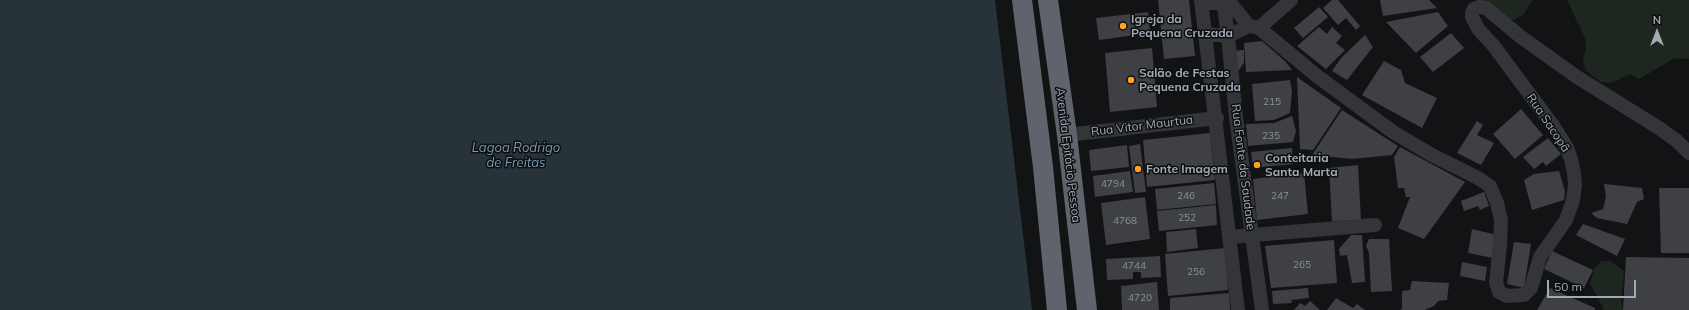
<!DOCTYPE html>
<meta charset="utf-8">
<style>
body{margin:0}
#map{position:relative;width:1689px;height:310px;overflow:hidden;background:#121314;font-family:Mulish,sans-serif}
canvas{display:block}
.north{position:absolute;left:1637px;top:12px;width:40px;height:40px;-webkit-text-stroke:3px #0d0e0f;paint-order:stroke;rotate:0deg;font-size:11px;font-weight:700;line-height:16px;text-align:center;color:#a3aab6}
.north::after{content:'';display:block;margin:auto;width:14px;height:18px;background:#a3aab6;clip-path:polygon(50% 0,100% 100%,50% 72%,0 100%)}
.scale{position:absolute;left:1547px;top:280px;width:89px;height:18px;box-sizing:border-box;border:2px solid #a3aab6;border-top:0;padding-left:5px;font-size:12px;line-height:14px;white-space:nowrap;color:#a3aab6;-webkit-text-stroke:3px #0d0e0f;paint-order:stroke}
</style>
<div id="map">
<canvas width="1689" height="310"></canvas>
<div class="north">N</div>
<div class="scale">50 m</div>
</div>
<script>
const context = document.querySelector('canvas').getContext('2d');
context.lineJoin = 'round';
function fillPath(path, color) { context.fillStyle = color; context.fill(path, 'evenodd'); }
const shape = rows => new Path2D(rows.map(r => 'M' + r).join(''));
function strokePath(path, color, width, dash) { context.strokeStyle = color; context.lineWidth = width; context.lineCap = dash ? 'butt' : 'round'; context.setLineDash(dash || []); context.stroke(path); }
function label(font, color, halo, rows, align = 'center') {
  context.font = font + ' Mulish,sans-serif'; context.lineWidth = 3; context.setLineDash([]); context.textBaseline = 'middle'; context.strokeStyle = halo; context.fillStyle = color; for (const [text, x, y, turn = 0] of rows) {
    context.save(); context.translate(x, y); context.rotate((+turn || 0) * Math.PI / 180); context.textAlign = isNaN(turn) ? turn : align; if (halo) context.strokeText(text, 0, 0); context.fillText(text, 0, 0); context.restore();
  }
}
fillPath(shape([
 [1478,0,1533,0,1523,15,1514,20,1504,19,1479,3],
 [1567,0,1689,0,1689,59,1675,58,1639,79,1630,74,1611,83,1601,82,1592,76,1585,69,1583,58,1586,48,1585,38],
 [1601,261,1611,261,1624,271,1621,303,1623,310,1603,310,1603,307,1590,284,1594,269]
]), '#1e271f');
fillPath(shape([
 [0,0,995,0,1032,310,0,310]
]), '#283339');
fillPath(shape([
 [1158,0,1189,0,1195,56,1164,59],
 [1332,0,1338,0,1360,26,1356,30,1346,18,1338,25,1323,8],
 [1380,0,1429,0,1437,8,1383,16],
 [1319,7,1328,17,1303,38,1294,28],
 [1148,12,1150,33,1099,40,1096,18],
 [1438,12,1448,26,1416,53,1386,22],
 [1319,27,1327,34,1332,27,1342,36,1336,43,1345,50,1326,69,1297,46],
 [1451,33,1464,48,1433,72,1420,57],
 [1365,35,1373,47,1347,80,1332,71,1341,58],
 [1262,41,1286,62,1292,70,1246,72,1244,43],
 [1152,48,1157,107,1110,112,1105,53],
 [1244,50,1244,63,1233,78,1230,51],
 [1384,61,1401,70,1405,83,1437,98,1422,128,1362,95],
 [1297,77,1341,108,1313,150,1300,149],
 [1290,80,1292,92,1290,113,1274,120,1255,121,1252,84],
 [1521,109,1543,135,1515,159,1493,134],
 [1342,110,1398,146,1392,155,1352,159,1312,155],
 [1292,116,1296,131,1293,142,1248,146,1246,124,1274,123],
 [1477,121,1483,125,1477,135,1494,143,1481,165,1457,153],
 [1210,133,1215,180,1147,187,1143,140],
 [1548,138,1561,154,1546,166,1543,162,1534,169,1523,157],
 [1140,144,1146,192,1135,193,1129,146],
 [1127,145,1129,167,1091,171,1089,150],
 [1400,147,1465,182,1424,239,1398,228,1410,197,1406,197,1404,188,1398,188,1394,157],
 [1292,148,1293,164,1253,168,1251,152],
 [1358,165,1361,220,1332,221,1329,168],
 [1130,171,1133,192,1095,197,1093,176],
 [1559,171,1565,191,1564,200,1532,210,1524,180,1534,174],
 [1304,173,1308,214,1257,220,1253,179],
 [1214,183,1216,204,1157,210,1155,189],
 [1604,184,1642,188,1644,199,1637,202,1627,224,1597,218,1591,213,1603,209,1606,197],
 [1659,188,1689,188,1689,253,1661,253],
 [1484,192,1489,206,1480,210,1478,206,1464,211,1461,201],
 [1145,197,1150,239,1106,245,1101,203],
 [1216,205,1217,225,1159,231,1157,211],
 [1583,224,1625,239,1617,256,1576,235],
 [1196,229,1198,248,1167,252,1166,232],
 [1472,229,1497,235,1493,258,1468,253],
 [1351,235,1362,235,1365,282,1352,283,1347,255,1340,256,1339,249],
 [1369,239,1389,239,1392,291,1371,292,1369,253,1366,246],
 [1334,240,1337,283,1271,288,1265,246],
 [1514,242,1531,244,1524,288,1507,284],
 [1225,248,1228,290,1168,296,1165,254],
 [1552,251,1593,270,1584,288,1544,269],
 [1160,256,1161,277,1141,278,1141,272,1133,272,1133,279,1107,280,1106,259],
 [1626,257,1689,258,1689,310,1623,310],
 [1462,262,1487,267,1485,281,1460,276],
 [1412,281,1449,283,1447,300,1438,301,1434,306,1425,310,1399,310,1402,309,1402,291,1410,290],
 [1157,282,1159,310,1122,310,1121,286],
 [1308,288,1309,298,1291,300,1292,303,1273,304,1272,291],
 [1550,288,1595,308,1595,310,1537,310],
 [1229,293,1230,310,1170,310,1170,298],
 [1336,298,1353,308,1357,304,1365,310,1327,310],
 [1310,301,1320,310,1294,310,1300,303,1305,306]
]), '#3e4044');
strokePath(shape([
 [1201,0,1238,310],
 [1223,0,1228,36,1236,117,1262,310],
 [1202,3,1223,3,1233,6,1249,26],
 [1259,28,1291,0],
 [1205,34,1228,36,1249,26,1259,28,1317,76,1393,132,1432,155,1478,178,1490,186,1497,203,1501,220,1500,246,1496,282,1499,292,1507,296,1524,295,1531,288,1540,257,1566,220,1573,200,1575,185,1574,173,1571,159,1567,148,1554,127,1493,45,1479,30,1472,17,1472,13,1474,9,1479,7,1486,8,1521,37,1577,77,1659,128,1677,141,1689,153],
 [1067,135,1217,118],
 [1229,237,1375,225]
]), '#333539', 14);
strokePath(shape([
 [1022,0,1043,167,1057,310],
 [1048,0,1067,135,1087,310]
]), '#5f636b', 20);
for (const [x, y, r, color] of [
 [1123,26,4,"#fda321"],
 [1131,80,4,"#fda321"],
 [1257,165,4,"#fda321"],
 [1138,169,4,"#fda321"]
]) { const dot = new Path2D(); dot.arc(x, y, r, 0, 2 * Math.PI); context.fillStyle = color; context.fill(dot); strokePath(dot, '#0d0e0f', 1.5); }
label('10px', '#8a909a', null, [
 ["215",1272,102],
 ["235",1271,136],
 ["4794",1113,184],
 ["246",1186,196],
 ["247",1280,196],
 ["252",1187,218],
 ["4768",1125,221],
 ["265",1302,265],
 ["4744",1134,266],
 ["256",1196,272],
 ["4720",1140,298]
]);
label('bold 12px', '#a3aab6', '#0d0e0f', [
 ["Igreja da",1131,19],
 ["Pequena Cruzada",1131,33],
 ["Salão de Festas",1139,73],
 ["Pequena Cruzada",1139,87],
 ["Conteitaria",1265,158],
 ["Santa Marta",1265,172],
 ["Fonte Imagem",1146,169]
], 'left');
label('12px', '#a3aab6', '#0d0e0f', [
 ["Rua Sacopã",1548,123,56],
 ["Rua Vitor Maurtua",1142,126,-7],
 ["Avenida Epitácio Pessoa",1068,155,83],
 ["Rua Fonte da Saudade",1243,167,83]
]);
label('italic 13px', '#779cb4', '#0d0e0f', [
 ["Lagoa Rodrigo",516,148],
 ["de Freitas",516,163]
]);
</script>
